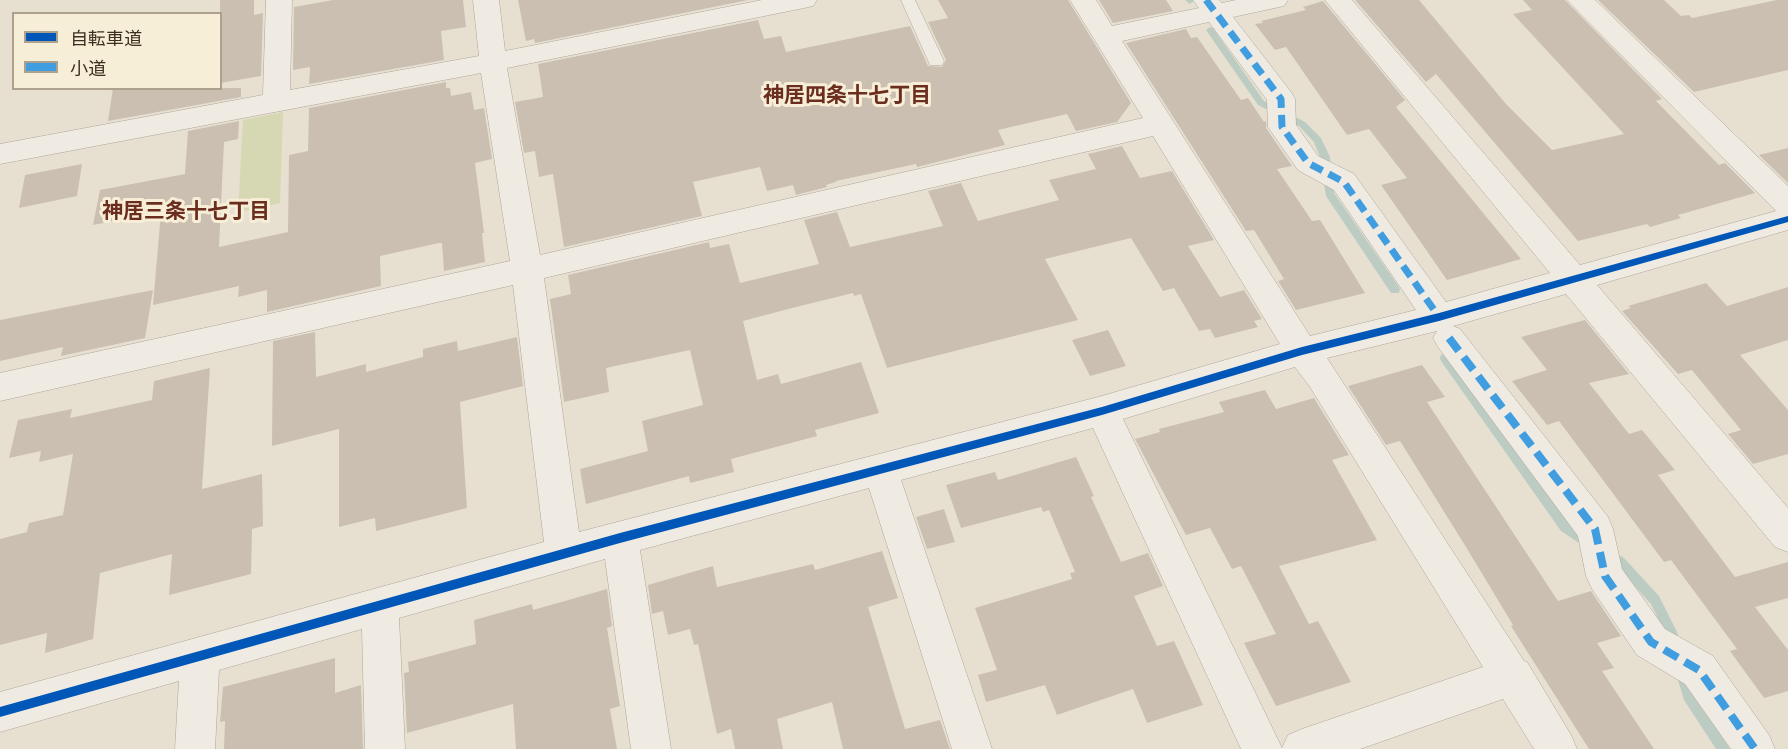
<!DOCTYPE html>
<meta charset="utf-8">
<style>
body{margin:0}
#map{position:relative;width:1788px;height:749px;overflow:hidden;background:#e7e0d1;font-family:"Source Serif 4","Noto Sans JP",serif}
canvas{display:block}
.legend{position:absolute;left:12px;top:12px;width:210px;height:78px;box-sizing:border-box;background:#f7eed8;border:2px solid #ada18e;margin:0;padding:8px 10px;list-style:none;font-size:18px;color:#3d2e20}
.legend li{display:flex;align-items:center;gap:12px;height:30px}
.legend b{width:30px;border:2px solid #ada18e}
</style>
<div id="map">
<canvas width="1788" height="749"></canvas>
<ul class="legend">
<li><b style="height:8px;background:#0057b8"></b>自転車道</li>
<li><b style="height:8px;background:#3f9de0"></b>小道</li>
</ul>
</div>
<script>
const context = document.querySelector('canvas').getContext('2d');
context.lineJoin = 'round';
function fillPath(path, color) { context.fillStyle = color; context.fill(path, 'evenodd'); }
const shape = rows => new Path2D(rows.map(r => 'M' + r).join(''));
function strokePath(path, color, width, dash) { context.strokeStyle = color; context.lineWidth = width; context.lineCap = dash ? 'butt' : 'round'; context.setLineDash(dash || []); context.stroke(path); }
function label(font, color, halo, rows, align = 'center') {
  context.font = font + ' "Source Serif 4","Noto Sans JP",serif'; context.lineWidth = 6; context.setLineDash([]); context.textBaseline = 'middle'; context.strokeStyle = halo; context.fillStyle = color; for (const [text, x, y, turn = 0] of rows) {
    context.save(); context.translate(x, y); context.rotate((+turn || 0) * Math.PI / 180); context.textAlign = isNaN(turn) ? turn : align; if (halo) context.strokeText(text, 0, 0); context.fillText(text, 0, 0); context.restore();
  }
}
fillPath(shape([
 [283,112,280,203,238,212,243,120]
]), '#d6d7b3');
fillPath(shape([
 [1185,0,1193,0,1194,1,1190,4,1185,0],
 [1210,27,1213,28,1264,101,1305,122,1321,138,1330,157,1334,193,1399,287,1400,290,1399,293,1391,293,1326,196,1320,157,1314,142,1299,126,1258,105,1206,30,1210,27],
 [1445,354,1449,355,1569,523,1593,539,1595,543,1593,547,1589,548,1585,547,1561,531,1441,361,1440,358,1441,355,1445,354],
 [1610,550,1624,558,1659,596,1677,632,1681,646,1679,650,1675,652,1671,650,1665,633,1651,604,1616,566,1606,560,1604,556,1606,552,1610,550],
 [1681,664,1685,666,1694,693,1730,749,1716,749,1684,700,1675,670,1677,666,1681,664]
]), '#bcccc2');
fillPath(shape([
 [220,0,254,0,254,15,263,13,261,76,220,83],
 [333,0,463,0,466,27,441,31,444,60,309,84,310,67,293,70,294,7],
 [518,0,748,0,535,43,534,39,526,41],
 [938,0,1068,0,1131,103,1117,122,1076,131,1067,114,998,130,1005,145,917,167,916,164,836,181,836,182,826,185,827,187,796,195,793,185,767,191,760,167,693,182,702,216,564,247,553,174,539,177,535,151,524,153,515,102,543,97,538,64,758,20,764,39,781,36,786,52,910,26,928,66,942,67,946,60,928,22,948,18],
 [1099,0,1166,0,1173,11,1113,23],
 [1355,0,1419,0,1506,104,1552,150,1624,134,1513,14,1532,10,1523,0,1565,0,1662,99,1656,101,1719,165,1725,163,1755,193,1678,215,1681,218,1650,227,1647,224,1578,241,1436,74,1426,82],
 [1598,0,1664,0,1681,16,1689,15,1692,18,1777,0,1788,0,1788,70,1694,92],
 [1323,1,1405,100,1396,107,1521,259,1447,280,1381,185,1407,178,1369,129,1347,135,1286,47,1275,50,1255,24,1263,23,1261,21,1306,10,1303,7],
 [1186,29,1191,38,1197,37,1241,100,1248,98,1264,122,1266,121,1266,128,1292,166,1277,169,1312,221,1320,220,1365,293,1296,310,1278,281,1284,279,1254,230,1246,231,1126,43],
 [446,82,446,88,450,88,451,96,471,92,474,110,484,108,492,159,475,163,484,233,482,233,485,262,444,271,442,243,439,243,380,256,381,286,267,312,267,290,238,297,239,286,153,305,161,212,93,225,100,190,185,174,188,131,239,121,238,139,224,142,219,247,288,232,289,155,308,151,309,108],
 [113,88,241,88,241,97,108,121],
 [1122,146,1140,178,1172,171,1214,240,1188,246,1220,297,1244,290,1262,319,1254,321,1258,327,1215,338,1210,329,1199,331,1174,288,1163,291,1131,238,1045,259,1078,320,887,368,861,294,854,296,853,293,792,308,743,321,757,380,778,374,781,384,861,362,879,413,815,430,817,436,731,459,734,472,690,483,689,476,586,504,580,469,648,451,642,421,703,405,690,350,606,368,609,392,564,402,550,299,571,294,568,275,709,242,710,248,729,244,740,283,819,264,804,220,837,212,850,247,943,226,928,191,961,183,978,221,1059,200,1049,180,1096,169,1088,154],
 [1788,148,1788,183,1759,155],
 [82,164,77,196,19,208,25,175],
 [1706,283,1727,306,1788,287,1788,340,1740,355,1788,410,1788,454,1753,464,1728,434,1741,430,1692,370,1678,374,1622,311,1631,308,1628,306],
 [153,290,145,338,61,356,63,347,0,361,0,320],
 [1585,320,1629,374,1589,383,1629,434,1642,430,1675,470,1658,475,1735,577,1788,562,1788,598,1755,607,1788,650,1788,691,1764,698,1730,651,1737,649,1671,560,1664,562,1559,421,1547,425,1512,381,1547,370,1521,337],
 [1108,330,1126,366,1090,376,1072,340],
 [315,332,316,377,366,364,366,372,423,357,423,349,457,341,458,351,517,337,523,386,460,402,467,508,376,531,375,518,339,527,339,429,272,446,273,341],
 [1422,365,1445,397,1427,402,1558,601,1591,591,1621,636,1597,643,1614,668,1602,671,1654,749,1589,749,1511,626,1513,625,1466,547,1400,441,1386,445,1348,386],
 [210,368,202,489,262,474,263,526,252,529,251,574,169,595,172,554,100,573,93,639,45,653,47,633,0,645,0,539,27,532,29,523,63,515,73,454,39,462,41,451,9,458,18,420,72,409,70,418,152,400,154,381],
 [1265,390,1276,409,1314,398,1349,455,1332,460,1377,540,1279,566,1309,624,1318,621,1351,682,1276,706,1244,643,1276,634,1241,566,1232,569,1210,528,1186,535,1135,439,1160,432,1159,429,1224,412,1219,402],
 [1076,457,1094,496,1091,497,1121,562,1148,553,1163,586,1134,596,1157,646,1174,641,1203,705,1147,723,1133,689,1057,715,1045,685,986,702,978,675,997,670,975,608,1072,579,1070,573,1075,572,1049,510,1043,512,1041,507,961,528,946,485,995,472,998,480],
 [944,509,955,542,927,549,916,517],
 [882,551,898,598,868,607,905,729,940,720,950,749,843,749,832,702,777,719,783,749,735,749,731,729,717,734,698,644,694,645,690,629,668,635,663,611,652,614,648,585,713,566,717,587,813,564,815,570],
 [607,589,612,626,607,628,620,706,610,709,617,749,516,749,513,704,407,733,404,673,409,672,408,662,476,644,474,620,532,604,533,610],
 [335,658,335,693,361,685,363,749,224,749,225,721,220,722,223,687]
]), '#cbbfb2');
const lane = shape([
 [901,0,915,0,944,61,942,65,930,65,901,0]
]);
const street = shape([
 [266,0,292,0,290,90,479,56,473,0,499,0,505,51,762,0,817,0,813,6,804,8,507,68,540,255,1143,118,1070,0,1096,0,1112,26,1199,8,1193,0,1219,0,1222,3,1236,0,1288,0,1284,6,1233,17,1291,92,1295,99,1296,125,1318,156,1354,174,1446,302,1550,273,1325,0,1352,0,1580,265,1776,211,1567,0,1595,0,1788,186,1788,230,1597,285,1788,508,1788,552,1775,547,1566,294,1453,326,1460,329,1608,517,1613,529,1622,569,1665,629,1713,656,1769,735,1775,749,1731,749,1685,684,1637,655,1592,589,1586,576,1578,536,1438,347,1433,338,1437,331,1327,358,1524,661,1527,662,1571,735,1577,749,1534,749,1503,699,1360,749,1241,749,1093,428,901,480,992,749,952,749,869,488,640,550,671,749,631,749,605,559,399,618,405,749,365,749,362,629,219,670,215,749,175,749,179,681,0,732,0,692,544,542,513,285,0,401,0,373,510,261,481,73,0,164,0,144,263,95,266,0],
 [1209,22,1267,100,1268,127,1298,170,1334,190,1416,310,1310,336,1122,41,1209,22],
 [1153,136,1280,344,1102,396,579,532,544,278,1153,136],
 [1295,367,1310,387,1483,667,1302,729,1288,735,1282,748,1123,419,1295,367]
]);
strokePath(lane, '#ada599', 1);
strokePath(street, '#ada599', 1);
fillPath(lane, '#efebe3');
fillPath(street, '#efebe3');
strokePath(shape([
 [1206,0,1281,99,1282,127,1308,163,1344,182,1439,317]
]), '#3f9de0', 7, [13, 7]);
strokePath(shape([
 [1449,338,1595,529,1605,576,1651,642,1699,670,1755,749]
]), '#3f9de0', 8, [16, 8]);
fillPath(shape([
 [1788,216,1788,222,1439,321,1302,355,1102,415,620,543,0,717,0,707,620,533,1102,407,1302,347,1439,313,1788,216]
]), '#0057b8');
label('bold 21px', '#6b2e1e', '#f7eed8', [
 ["神居四条十七丁目",847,97],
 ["神居三条十七丁目",186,213]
]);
</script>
